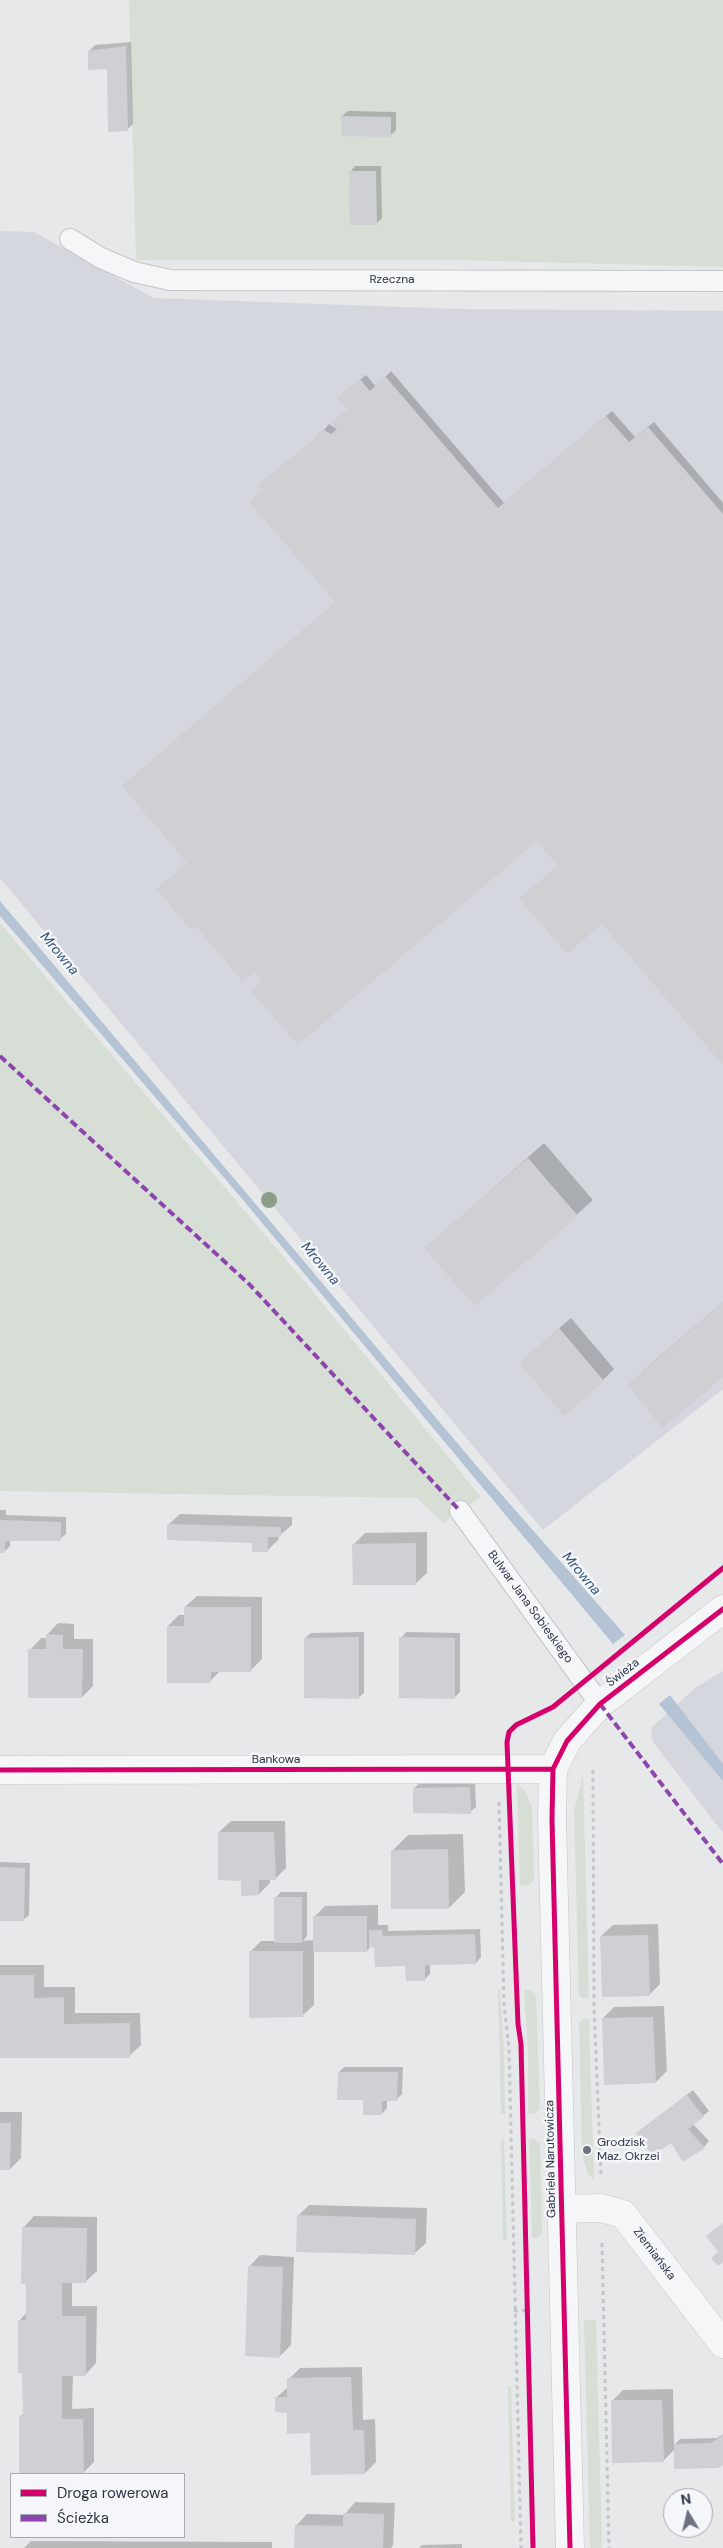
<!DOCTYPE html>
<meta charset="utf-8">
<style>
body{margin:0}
#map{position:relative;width:723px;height:2548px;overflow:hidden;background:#e6e8ea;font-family:"DM Sans",sans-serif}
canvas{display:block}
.legend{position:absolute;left:10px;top:2473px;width:175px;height:65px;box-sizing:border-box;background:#f4f6f9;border:1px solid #a4a8b1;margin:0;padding:6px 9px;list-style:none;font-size:15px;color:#2b3445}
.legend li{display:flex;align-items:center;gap:10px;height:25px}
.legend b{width:25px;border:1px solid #a4a8b1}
.north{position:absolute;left:663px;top:2488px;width:50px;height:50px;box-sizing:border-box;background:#f4f6f9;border:1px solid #a4a8b1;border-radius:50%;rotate:351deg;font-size:14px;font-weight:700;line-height:20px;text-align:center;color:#2b3445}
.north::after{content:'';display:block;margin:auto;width:18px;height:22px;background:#6c737f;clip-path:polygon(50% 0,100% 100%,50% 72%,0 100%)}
</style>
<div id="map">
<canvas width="723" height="2548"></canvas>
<ul class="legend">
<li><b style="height:6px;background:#d6006c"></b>Droga rowerowa</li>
<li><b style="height:6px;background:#8e44ad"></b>Ścieżka</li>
</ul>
<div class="north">N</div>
</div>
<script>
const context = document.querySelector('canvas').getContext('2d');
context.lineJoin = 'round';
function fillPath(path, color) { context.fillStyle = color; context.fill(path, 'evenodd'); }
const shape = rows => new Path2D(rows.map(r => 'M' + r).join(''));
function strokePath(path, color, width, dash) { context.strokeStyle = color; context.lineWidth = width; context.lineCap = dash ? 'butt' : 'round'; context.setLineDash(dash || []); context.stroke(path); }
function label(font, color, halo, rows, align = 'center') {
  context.font = font + ' "DM Sans",sans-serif'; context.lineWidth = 5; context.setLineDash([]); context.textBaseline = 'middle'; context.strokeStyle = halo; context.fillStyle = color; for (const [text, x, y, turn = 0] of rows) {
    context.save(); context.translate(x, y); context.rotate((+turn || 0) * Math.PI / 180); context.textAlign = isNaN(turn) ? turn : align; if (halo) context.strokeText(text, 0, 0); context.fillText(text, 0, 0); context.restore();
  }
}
fillPath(shape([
 [0,231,34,232,154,298,459,309,723,311,723,1389,543,1530,0,878],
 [723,1671,723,1833,653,1742,651,1728,695,1688]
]), '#d4d7dd');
fillPath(shape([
 [129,0,723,0,723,267,458,260,136,260],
 [0,923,310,1288,481,1497,443,1523,417,1498,0,1491],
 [583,1775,589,1998,582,1998,579,1995,574,1810],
 [517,1784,526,1792,532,1808,534,1880,529,1885,520,1886],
 [498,1989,500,1989,504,2048,505,2114,501,2114],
 [524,1990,531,1990,536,1995,540,2109,534,2114,528,2114,528,2047],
 [582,2019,589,2019,594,2180,588,2174,582,2154,579,2023],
 [529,2139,534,2139,540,2143,542,2234,537,2238,532,2238],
 [501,2140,504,2141,507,2240,503,2240],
 [584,2320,596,2320,602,2548,590,2548],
 [511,2386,515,2522,511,2522,508,2387]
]), '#d6ded6');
fillPath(shape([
 [0,901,480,1470,625,1635,613,1644,238,1194,0,916],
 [670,1695,723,1764,723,1781,659,1704]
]), '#b4c4d5');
fillPath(shape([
 [131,42,133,124,127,130,108,68,89,51,95,45],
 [348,111,396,112,396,130,390,136,342,116],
 [355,166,381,166,382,218,376,224,350,172],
 [391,371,504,503,612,411,635,437,654,422,723,503,723,1063,603,922,537,839,252,991,264,981,188,862,123,786,337,602,259,485,319,436,329,424,338,430,332,423,349,409,345,392,366,375,376,387],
 [544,1143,593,1200,475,1304,426,1248],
 [723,1302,723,1375,629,1385,644,1370],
 [571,1318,614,1369,603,1380,532,1352],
 [0,1510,6,1510,6,1515,66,1517,66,1534,60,1539,10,1540,10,1546,4,1552,0,1552],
 [180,1514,292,1517,292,1525,279,1536,278,1540,267,1551,253,1542,168,1525],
 [427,1532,427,1573,415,1584,354,1544,365,1533],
 [197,1596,262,1597,262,1659,251,1670,221,1670,210,1681,168,1626,179,1615,185,1615,185,1607],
 [58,1623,74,1624,74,1639,93,1639,93,1686,82,1697,30,1650,41,1638,47,1638,47,1635],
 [364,1632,364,1693,358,1698,305,1638,311,1633],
 [406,1632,460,1633,460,1692,454,1698,401,1638],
 [475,1782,476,1807,470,1812,414,1788,420,1783],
 [231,1821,285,1821,286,1868,275,1879,270,1879,270,1883,259,1894,242,1879,219,1832],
 [463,1834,465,1892,449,1908,393,1850,408,1835],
 [0,1862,30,1863,29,1915,23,1920,0,1920],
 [281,1892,307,1892,307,1936,303,1941,314,1940,314,1917,325,1906,378,1905,378,1925,388,1925,388,1931,480,1929,481,1957,476,1963,430,1964,430,1974,424,1980,406,1965,375,1946,371,1946,367,1951,314,1951,314,2005,302,2016,250,1952,261,1941,276,1941,275,1898],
 [658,1924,660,1984,649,1995,601,1936,613,1925],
 [0,1965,44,1965,44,1987,75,1987,75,2013,140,2013,141,2045,129,2056,0,2057],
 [664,2006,667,2071,656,2082,603,2018,614,2007],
 [344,2067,403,2067,402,2094,397,2099,387,2099,387,2108,382,2114,339,2072],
 [693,2090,709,2111,693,2124,709,2141,704,2147,684,2160,671,2141,637,2133],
 [0,2112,22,2112,21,2158,10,2169,0,2169],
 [309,2205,427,2208,426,2243,414,2254,298,2216],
 [34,2216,97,2217,97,2271,85,2282,72,2282,72,2306,97,2306,96,2363,85,2375,73,2375,72,2409,94,2408,94,2462,83,2473,20,2417,24,2413,24,2372,19,2321,27,2312,23,2228],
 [260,2255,294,2257,291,2345,280,2356,249,2267],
 [362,2367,363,2420,375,2419,376,2462,365,2473,311,2432,276,2398,288,2387,289,2379,300,2368],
 [673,2389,674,2445,680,2439,717,2438,723,2434,723,2463,675,2449,663,2461,612,2401,623,2390],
 [355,2502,395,2503,393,2545,391,2548,296,2548,296,2526,307,2514,344,2515],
 [31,2541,272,2542,272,2548,24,2548],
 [462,2544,462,2548,419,2548,422,2545]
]), '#0003');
fillPath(shape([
 [126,46,128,131,108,132,107,69,88,70,88,51],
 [341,116,391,117,391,137,341,136],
 [349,171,376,171,377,225,350,225],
 [385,376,498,508,606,416,629,442,648,427,723,514,723,1065,602,924,567,954,519,898,558,866,537,841,298,1045,251,991,263,982,255,972,242,981,196,926,191,930,156,889,187,863,122,786,335,602,249,502,262,490,258,485,318,436,316,435,323,429,331,434,337,429,331,423,348,410,337,398,360,379,370,391],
 [528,1158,578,1216,475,1306,424,1248],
 [723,1302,723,1377,663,1428,627,1385],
 [559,1328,604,1381,564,1416,519,1363],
 [0,1520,61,1522,61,1541,5,1541,5,1553,0,1553],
 [167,1524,281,1527,281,1537,268,1537,268,1552,252,1552,252,1543,167,1540],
 [416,1543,416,1585,353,1585,352,1544],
 [184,1607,251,1607,251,1672,211,1672,211,1683,167,1683,167,1626,184,1626],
 [46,1634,63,1635,63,1649,83,1649,82,1698,28,1698,28,1649,46,1649],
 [359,1637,359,1699,304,1698,304,1638],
 [399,1637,455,1638,455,1699,399,1698],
 [470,1787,471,1814,413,1813,413,1788],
 [218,1832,274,1832,276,1880,259,1880,259,1895,241,1896,241,1881,218,1880],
 [448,1849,449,1909,391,1909,391,1850],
 [0,1867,25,1868,24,1921,0,1921],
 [274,1897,302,1897,302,1943,274,1943],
 [313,1916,367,1916,367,1952,313,1952],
 [369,1930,382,1930,383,1936,475,1934,476,1964,425,1965,425,1981,406,1981,405,1966,375,1967,374,1947,369,1947],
 [648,1935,650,1996,602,1997,600,1936],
 [249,1951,303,1951,303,2017,249,2018],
 [0,1975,34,1975,34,1998,64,1997,64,2024,130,2023,130,2058,0,2058],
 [653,2017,656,2083,604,2085,602,2018],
 [338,2072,398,2072,397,2101,382,2101,382,2115,363,2115,363,2100,337,2100],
 [687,2095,704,2117,688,2129,705,2148,683,2162,671,2143,652,2156,636,2133],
 [0,2123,11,2123,10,2170,0,2170],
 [297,2215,416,2219,415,2255,296,2252],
 [723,2223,723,2262,718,2266,711,2258,718,2252,706,2236],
 [22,2227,87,2228,86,2283,62,2283,62,2316,86,2316,86,2376,62,2376,62,2419,83,2419,84,2474,19,2474,19,2416,23,2416,22,2373,18,2373,18,2320,26,2320,26,2284,21,2284],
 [248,2266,283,2267,280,2358,245,2356],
 [351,2377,353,2430,364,2430,365,2474,311,2475,310,2433,287,2434,287,2413,275,2412,275,2397,287,2397,287,2378],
 [611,2400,662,2400,664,2462,612,2463],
 [723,2435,723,2465,718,2468,674,2469,674,2444,711,2443],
 [343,2513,384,2514,383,2548,294,2548,295,2525,343,2526]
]), '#ced0d3');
const lane = shape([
 [70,239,101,258,134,272,170,280,723,281],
 [460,1511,600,1704]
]);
const street = shape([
 [0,1770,553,1769],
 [562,2209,601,2208,623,2214,723,2344],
 [570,2548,552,1819,553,1769,567,1741,600,1704,723,1609]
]);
strokePath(lane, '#c4c6c8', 22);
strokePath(street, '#c4c6c8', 29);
strokePath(shape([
 [593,1770,594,2007,601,2174],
 [499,1802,504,2005,509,2048,521,2548],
 [602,2243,609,2548],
 [514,2311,531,2310]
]), '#c5c6ca', 3, [4, 4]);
strokePath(lane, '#f5f6f7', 20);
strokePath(street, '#f5f6f7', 28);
strokePath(shape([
 [0,1056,249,1284,460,1511],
 [600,1704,723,1864]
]), '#8e44ad', 4, [8, 4]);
strokePath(shape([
 [0,1770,553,1769],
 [533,2548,521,2044,518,2024,507,1742,509,1732,516,1725,553,1707,723,1568],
 [570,2548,552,1819,553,1769,567,1741,600,1704,723,1609]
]), '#d6006c', 5);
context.fillStyle = '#8a9e88';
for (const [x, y] of [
 [269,1200]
]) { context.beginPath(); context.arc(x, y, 8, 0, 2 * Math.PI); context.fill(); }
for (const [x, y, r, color] of [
 [587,2150,5,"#6c737f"]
]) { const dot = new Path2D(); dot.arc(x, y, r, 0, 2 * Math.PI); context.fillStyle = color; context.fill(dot); strokePath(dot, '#f4f6f9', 2); }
label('12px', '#2b3445', '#f4f6f9', [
 ["Rzeczna",392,280],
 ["Bulwar Jana Sobieskiego",530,1607,54],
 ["Świeża",623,1673,-38],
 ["Bankowa",276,1760],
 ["Gabriela Narutowicza",551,2159,-91],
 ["Ziemiańska",654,2254,53]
]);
label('12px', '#2b3445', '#f4f6f9', [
 ["Grodzisk",597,2143],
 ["Maz. Okrzei",597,2157]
], 'left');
label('italic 14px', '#34527a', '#f4f6f9', [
 ["Mrowna",59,954,50],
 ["Mrowna",320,1264,50],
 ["Mrowna",581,1574,50]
]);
</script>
